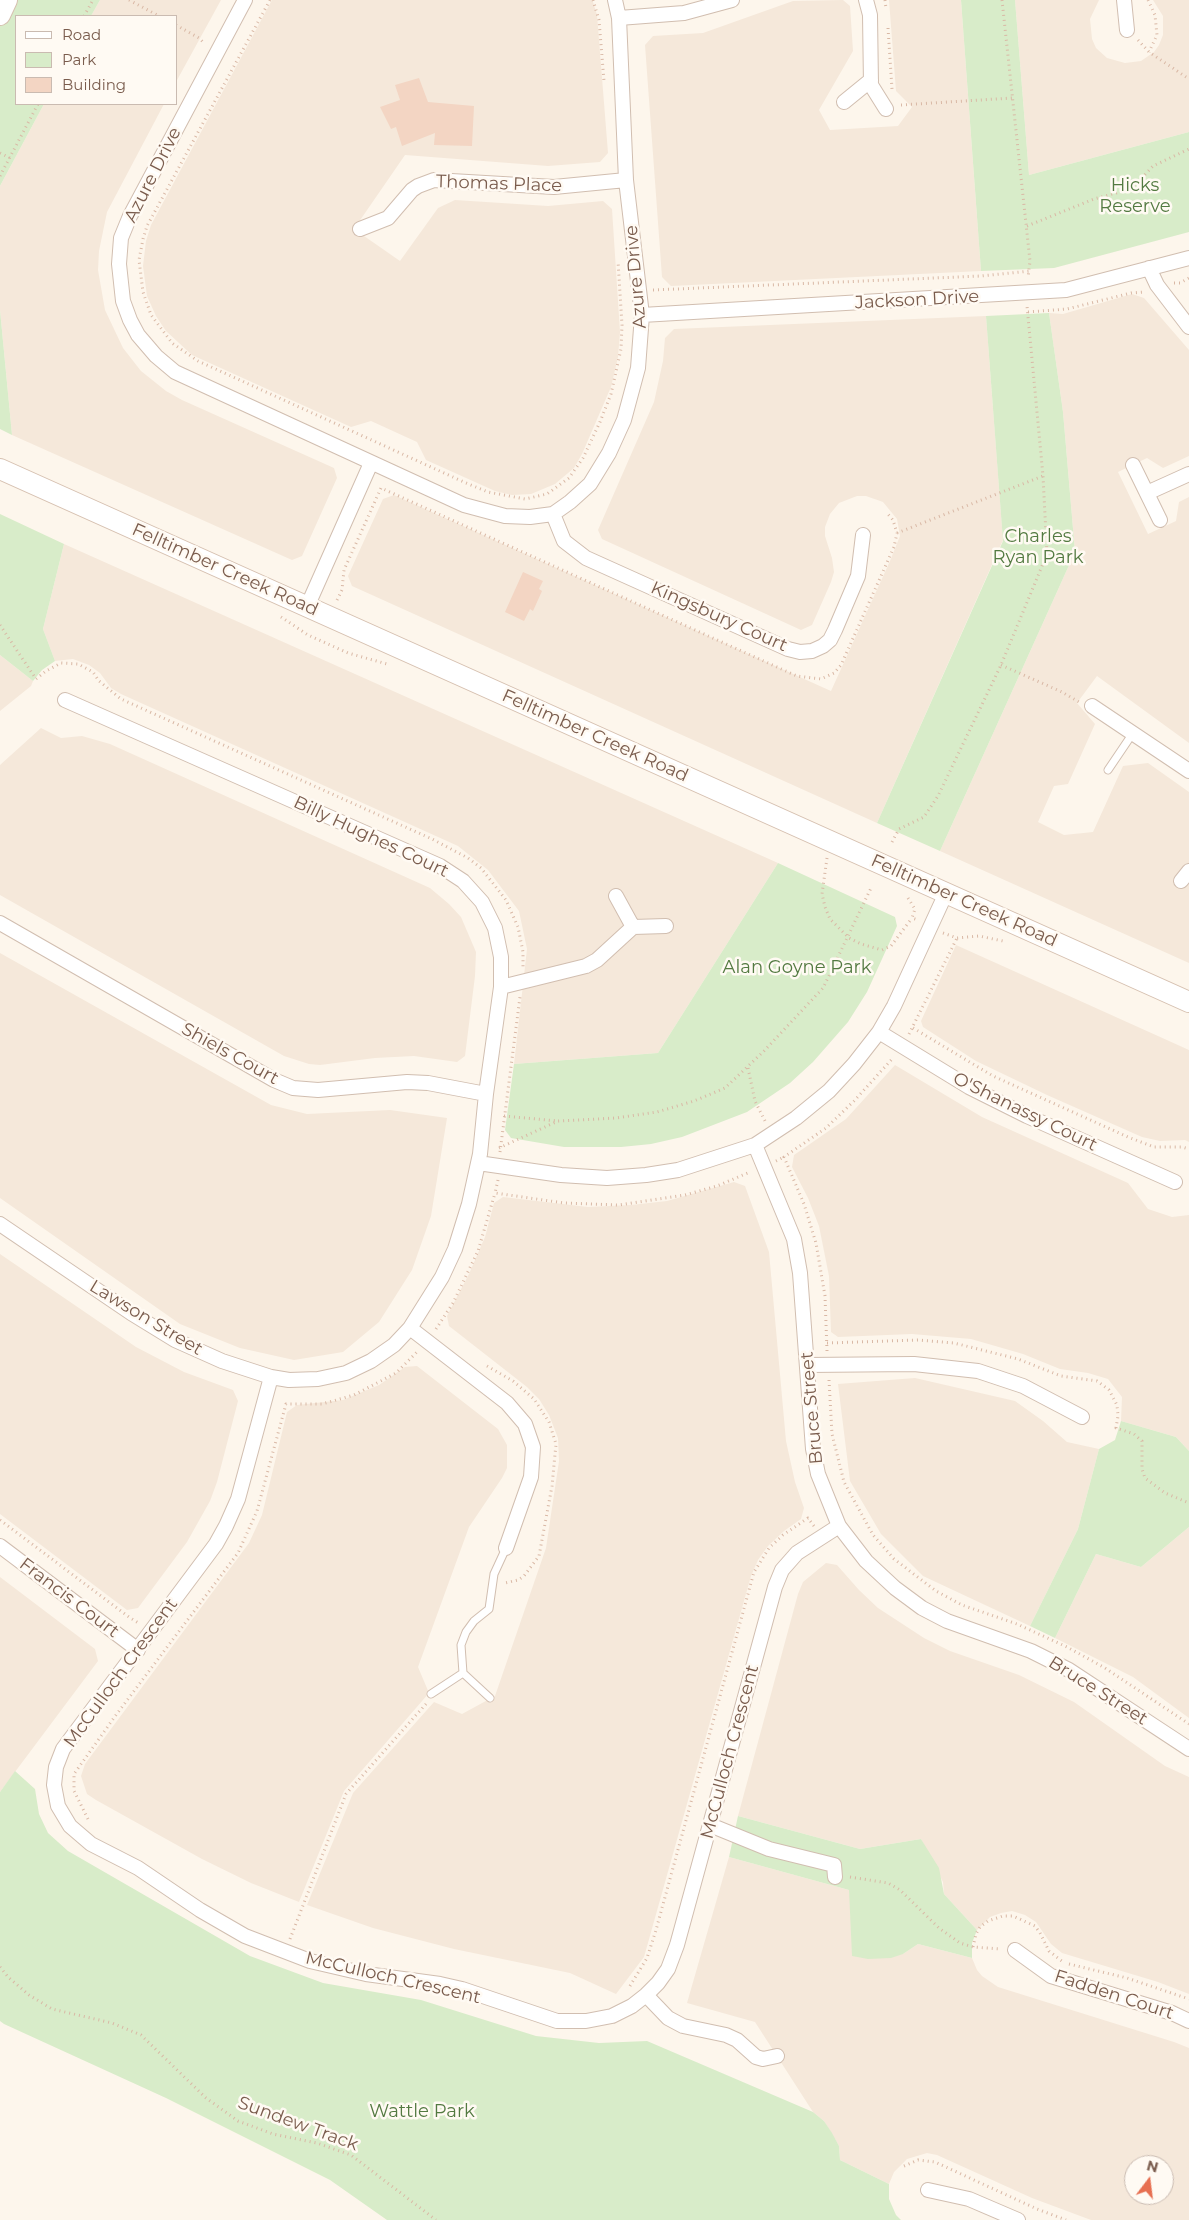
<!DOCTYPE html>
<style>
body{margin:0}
#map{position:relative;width:1189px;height:2220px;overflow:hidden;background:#fdf6ec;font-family:Montserrat,sans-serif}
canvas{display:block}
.legend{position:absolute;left:15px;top:15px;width:162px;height:90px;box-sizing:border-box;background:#fffaf3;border:1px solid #cabbb1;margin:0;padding:6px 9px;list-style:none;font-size:15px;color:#7a5c4d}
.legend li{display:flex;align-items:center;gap:10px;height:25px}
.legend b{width:25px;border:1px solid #cabbb1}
.north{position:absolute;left:1124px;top:2155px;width:50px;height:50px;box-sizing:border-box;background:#fffaf3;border:1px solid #cabbb1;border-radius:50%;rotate:15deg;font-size:14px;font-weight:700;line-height:20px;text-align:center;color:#7a5c4d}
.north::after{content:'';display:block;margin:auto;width:18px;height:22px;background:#e76f51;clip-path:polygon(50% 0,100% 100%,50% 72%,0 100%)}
</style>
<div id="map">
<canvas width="1189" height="2220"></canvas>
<ul class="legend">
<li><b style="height:6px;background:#fff"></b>Road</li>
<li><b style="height:14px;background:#d8ecc9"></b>Park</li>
<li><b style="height:14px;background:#f3d5c3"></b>Building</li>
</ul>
<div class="north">N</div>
</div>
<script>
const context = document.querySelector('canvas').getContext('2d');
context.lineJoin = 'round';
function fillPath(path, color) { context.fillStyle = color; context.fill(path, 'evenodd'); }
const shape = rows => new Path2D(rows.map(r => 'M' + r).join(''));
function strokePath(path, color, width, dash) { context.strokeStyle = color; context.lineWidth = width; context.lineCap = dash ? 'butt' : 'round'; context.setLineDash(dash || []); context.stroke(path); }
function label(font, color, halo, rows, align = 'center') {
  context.font = font + ' Montserrat,sans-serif'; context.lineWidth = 5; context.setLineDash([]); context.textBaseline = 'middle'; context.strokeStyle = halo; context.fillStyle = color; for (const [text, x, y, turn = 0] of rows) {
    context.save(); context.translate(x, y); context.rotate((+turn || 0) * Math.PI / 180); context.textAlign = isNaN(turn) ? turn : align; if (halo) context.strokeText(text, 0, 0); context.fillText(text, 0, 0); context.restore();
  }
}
fillPath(shape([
 [100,0,221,0,176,82,176,16,91,16],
 [272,0,591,0,593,2,597,15,608,153,600,162,548,166,405,155,354,229,400,261,438,208,455,200,548,206,603,201,612,209,620,332,618,357,611,387,582,454,574,468,555,484,531,494,512,495,495,491,426,460,417,442,371,421,351,427,192,355,166,331,156,316,147,296,143,266,146,241,151,225],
 [843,0,850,6,853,51,819,110,830,130,898,126,912,107,896,91,889,0,961,0,981,271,671,286,662,277,645,45,653,36,703,33,793,1],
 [1015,0,1099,0,1090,19,1092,39,1096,48,1107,58,1125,63,1141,61,1154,52,1159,45,1163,35,1163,16,1153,0,1189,0,1189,132,1029,175],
 [44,104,164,104,107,212,99,251,98,270,105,310,123,348,141,371,166,391,182,400,334,468,337,478,302,556,292,560,12,435,0,310,0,186],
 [1132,294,1144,298,1189,350,1189,456,1163,468,1147,458,1118,472,1148,534,1176,521,1179,502,1189,497,1189,743,1097,676,1077,703,1095,724,1068,784,1054,786,1038,822,1064,835,1093,832,1123,766,1148,763,1189,792,1189,963,940,851,1075,552,1063,412,1049,313,1063,314],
 [986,316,1003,540,877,823,352,586,348,576,383,499,394,495,831,691,890,561,900,536,897,519,883,502,866,496,857,496,839,503,830,514,825,527,825,536,832,558,834,572,831,582,812,625,801,630,602,539,598,530,654,402,663,361,665,338,674,329],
 [64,544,778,863,658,1053,514,1064,527,949,519,911,488,870,458,846,121,694,111,688,100,673,89,665,73,659,55,661,43,629],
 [0,655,33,681,31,686,0,711],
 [41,728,61,738,82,736,110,744,430,888,449,904,461,917,476,952,475,976,465,1056,457,1062,414,1056,375,1058,320,1065,309,1064,284,1056,0,895,0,765],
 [956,945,1189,1050,1189,1142,1185,1140,1160,1141,1142,1137,1047,1095,976,1061,923,1027,921,1021],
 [0,953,271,1105,307,1114,390,1110,447,1118,431,1216,412,1270,379,1322,343,1352,294,1360,240,1348,180,1324,0,1198],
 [895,1065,982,1117,1128,1183,1148,1209,1172,1217,1189,1215,1189,1451,1176,1437,1121,1421,1122,1397,1108,1379,1088,1373,1060,1369,1023,1354,971,1339,912,1334,838,1337,831,1332,829,1276,819,1226,808,1198,792,1167,794,1155,846,1119],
 [734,1182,745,1186,769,1252,786,1441,795,1482,804,1508,801,1519,784,1531,768,1546,758,1560,751,1576,644,1957,616,1994,570,1973,454,1949,373,1928,307,1905,353,1793,434,1702,462,1714,495,1696,546,1548,559,1461,558,1438,549,1415,539,1399,527,1387,449,1326,447,1316,469,1274,485,1237,494,1203,503,1197,588,1207,631,1205,667,1201],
 [0,1254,136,1347,184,1372,233,1390,238,1401,217,1482,210,1501,187,1542,138,1608,127,1610,0,1514],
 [417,1366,498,1429,507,1445,507,1468,502,1478,469,1527,418,1667,429,1693,344,1791,299,1902,251,1883,202,1859,96,1800,87,1794,81,1776,85,1764,249,1543,262,1515,287,1412,297,1405,343,1400,379,1385,405,1367],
 [915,1378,1015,1401,1043,1421,1067,1442,1099,1449,1078,1529,1030,1626,923,1576,881,1534,850,1481,838,1384],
 [1189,1527,1189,1718,1133,1677,1055,1638,1096,1554,1141,1567],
 [826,1563,837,1565,859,1590,878,1608,924,1638,950,1651,1019,1675,1074,1702,1165,1766,1189,1777,1189,1994,1158,1982,1062,1953,1051,1944,1036,1922,1025,1915,1012,1911,1001,1913,990,1917,977,1930,944,1894,943,1882,921,1839,860,1849,738,1816,798,1594,803,1582],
 [0,1577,95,1649,98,1661,0,1792],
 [729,1857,849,1890,903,1954,918,1944,972,1958,977,1970,982,1976,998,1987,1174,2042,1189,2048,1189,2220,1091,2220,1032,2198,937,2155,927,2153,907,2159,894,2172,889,2184,840,2160,839,2146,824,2121,813,2112,755,2022,687,2003],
 [1134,2165,1164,2165,1164,2195,1134,2195]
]), '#f5e8da');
fillPath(shape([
 [0,0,100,0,91,16,16,16,16,104,44,104,0,186],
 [961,0,1015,0,1029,175,1189,132,1189,232,1054,268,981,271],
 [0,310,12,435,0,429],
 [1049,313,1063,412,1075,552,940,851,877,823,1003,541,986,316],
 [0,514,64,544,43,629,55,661,42,670,33,681,0,655],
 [778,863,895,917,897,926,867,992,848,1022,813,1062,790,1083,747,1112,682,1137,651,1144,621,1147,564,1147,511,1138,505,1130,514,1064,658,1053],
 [1121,1421,1176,1437,1189,1451,1189,1527,1141,1567,1096,1554,1055,1638,1030,1626,1078,1529,1099,1449,1115,1440],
 [15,1771,35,1789,39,1814,48,1833,68,1851,250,1956,323,1983,421,2000,536,2036,599,2043,647,2041,813,2112,824,2121,832,2133,839,2146,840,2160,889,2184,889,2199,896,2215,901,2220,387,2220,330,2180,166,2098,4,2024,0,2021,0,1792],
 [738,1816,860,1849,921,1839,939,1868,944,1894,977,1930,972,1943,972,1958,918,1944,903,1954,891,1958,868,1959,852,1956,849,1890,729,1857]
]), '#d8ecc9');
fillPath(shape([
 [419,78,428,102,474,106,472,146,434,145,435,133,402,146,396,127,391,129,380,107,400,100,395,85],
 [523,572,543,581,539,589,542,591,533,611,530,609,524,621,505,612]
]), '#f3d5c3');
const service = shape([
 [1108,770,1133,733],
 [463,1673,461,1645,466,1632,474,1621,489,1609,494,1574,506,1548],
 [431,1694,463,1673,490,1698]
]);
const minor = shape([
 [245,0,130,216,121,238,119,264,123,301,130,320,138,335,156,356,175,372,464,505,505,516,530,517,553,514,570,502,590,484,609,453,624,420,638,368,642,315,626,180,619,18,615,0],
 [866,0,870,15,871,85,886,109],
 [1124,0,1127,30],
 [619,18,684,13,732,0],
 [844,102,871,80],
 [360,229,388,218,412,190,418,186,434,180,554,187,626,180],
 [1149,268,1157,285,1189,327],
 [642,315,1066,290,1189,258],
 [1133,465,1160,520],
 [1147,493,1189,474],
 [553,514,564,541,586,558,788,649,800,652,812,651,823,646,830,640,835,630,858,576,863,535],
 [307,607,371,463],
 [1092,706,1189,771],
 [1181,881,1189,871],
 [616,896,633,927,666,926],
 [0,923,274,1080,293,1088,318,1090,407,1082,428,1083,486,1094],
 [501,987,586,966,597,960,633,927],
 [879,1032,969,1087,1027,1116,1175,1182],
 [755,1145,794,1239,800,1273,813,1449,818,1474,839,1526,866,1561,895,1588,922,1608,947,1621,1031,1651,1069,1670,1189,1749],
 [478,1163,561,1175,607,1178,646,1175,678,1170,755,1145,796,1118,829,1091,854,1064,879,1032,894,1006,946,893],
 [0,1224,131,1313,175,1340,222,1361,271,1377,289,1380,318,1379,346,1373,371,1361,394,1345,410,1328,442,1277,455,1249,469,1204,480,1154,486,1094,501,987,501,957,495,928,482,902,463,881,440,866,65,700],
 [410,1328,507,1403,525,1424,533,1447,531,1477,506,1548],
 [808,1365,914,1364,978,1371,1023,1386,1082,1417],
 [271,1377,238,1499,226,1526,216,1544,63,1749,56,1767,54,1785,58,1806,70,1826,91,1844,138,1868,200,1910,245,1936,310,1961,366,1974,440,1984,462,1989,557,2021,586,2021,612,2016,632,2006,646,1995,658,1983,668,1969,677,1945,775,1587,782,1570,797,1553,839,1526],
 [0,1546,138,1650],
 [710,1825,769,1849,834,1865,835,1877],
 [1015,1950,1051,1976,1172,2013,1189,2021],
 [646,1995,668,2018,683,2026,726,2035,737,2040,756,2057,763,2059,777,2056],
 [928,2190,969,2199,1018,2220]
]);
const secondary = shape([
 [0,15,7,0],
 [0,469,1189,1002]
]);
strokePath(service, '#d1beb0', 9);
strokePath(minor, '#d1beb0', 16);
strokePath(secondary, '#d6c0b0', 22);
strokePath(shape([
 [129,0,159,16],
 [270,0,147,226,143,239,139,260,143,292,151,315,172,343,198,361,466,483,488,492,525,499,547,494,569,478,583,458,600,422,611,394,621,349,622,325,618,261],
 [593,0,599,20,604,81],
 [885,0,886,9],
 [1002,0,1030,261,1028,278],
 [1148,0,1155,15,1157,35,1149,52],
 [84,16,93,0],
 [176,25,199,38,205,44],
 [888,28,892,89],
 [1138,40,1149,52,1189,79],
 [901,105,1012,98],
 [0,153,10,158],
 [0,176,38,104],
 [1027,226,1094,199,1124,191,1138,182,1153,166,1189,149],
 [1174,283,1180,283,1189,278],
 [653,290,981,276,1030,271],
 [1028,312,1067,309,1131,293,1145,292],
 [897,533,1043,476],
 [337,600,342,590,344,570,381,488,788,672,797,676,821,679,834,673,841,665,894,547,897,533,893,520,886,512],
 [281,617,308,635,348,653,387,664],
 [0,625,36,679,46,671,61,663,78,664,93,672,99,681,121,699,432,839,468,858,481,868,506,900,518,927,523,952,523,967],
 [1001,665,1062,692,1079,702],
 [892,842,899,829,924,817,938,796,1001,665,1047,554,1043,476,1027,306],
 [827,858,822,894,825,907,830,919,849,938,861,944,882,950,891,946,912,918],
 [908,898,915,909,912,918,918,920],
 [943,933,957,938,979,936,1003,941],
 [913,1028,993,1076,1128,1137,1154,1147,1182,1147,1189,1149],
 [909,1034,957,938],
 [748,1068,755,1101,765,1121],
 [504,1116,558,1121],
 [499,1148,558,1121,616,1118,657,1112,694,1101,725,1088,764,1051,823,988,872,886],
 [500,1152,520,997],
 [776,1161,784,1157],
 [498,1180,495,1193,564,1203,619,1205,685,1195,717,1186,750,1172],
 [436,1329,453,1303,478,1251,495,1193],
 [827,1343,918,1340,954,1343,1018,1359,1061,1376,1097,1381,1109,1390,1117,1405,1118,1416,1116,1428,1134,1434,1142,1441,1142,1469,1145,1478,1165,1493,1189,1503],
 [827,1351,825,1296,816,1243,804,1204,784,1157,826,1128,854,1101,893,1058],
 [487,1366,513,1381,534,1399,549,1422,556,1444,552,1486,539,1556,524,1576,518,1580,505,1583],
 [829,1380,832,1434,844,1482,873,1535,894,1559,936,1591,962,1605,1017,1624,1067,1647,1105,1668,1189,1724],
 [0,1520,129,1617,140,1624],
 [88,1819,74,1791,74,1774,116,1715,238,1553,257,1511,286,1404,322,1404,354,1395,396,1373,418,1351],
 [850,1877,888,1883,900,1890,939,1928,960,1943,973,1947,1001,1949],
 [290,1939,346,1794,426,1704],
 [973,1947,976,1934,980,1927,988,1921,1003,1916,1013,1916,1035,1926,1040,1933,1049,1951,1063,1962],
 [1069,1964,1127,1978,1189,1999],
 [0,1967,8,1977,29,1995,52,2009,112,2023,141,2035,206,2098,238,2121,273,2134,317,2143,351,2155,436,2220],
 [630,1986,647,1958,656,1930,754,1572,769,1548,783,1535,808,1518,814,1526],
 [904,2166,918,2160,935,2162,1037,2209,1066,2220]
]), '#d9b8a5', 3, [1, 4]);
strokePath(service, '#fff', 7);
strokePath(minor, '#fff', 14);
strokePath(secondary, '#fff', 20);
label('18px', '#7a5c4d', '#fffaf3', [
 ["Azure Drive",153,175,-63],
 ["Thomas Place",499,184,2],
 ["Azure Drive",636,277,-95],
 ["Jackson Drive",917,300,-3],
 ["Felltimber Creek Road",225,570,24],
 ["Kingsbury Court",719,617,24],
 ["Felltimber Creek Road",595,736,24],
 ["Billy Hughes Court",371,837,25],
 ["Felltimber Creek Road",964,901,24],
 ["Shiels Court",230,1054,29],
 ["O'Shanassy Court",1025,1112,26],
 ["Lawson Street",146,1318,31],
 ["Bruce Street",812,1408,-95],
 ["Francis Court",69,1598,37],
 ["McCulloch Crescent",121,1673,-54],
 ["Bruce Street",1098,1691,32],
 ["McCulloch Crescent",730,1752,-75],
 ["McCulloch Crescent",393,1978,13],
 ["Fadden Court",1114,1995,18],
 ["Sundew Track",298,2124,20]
]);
label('18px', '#537a41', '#fffaf3', [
 ["Hicks",1135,186],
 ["Reserve",1135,207],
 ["Charles",1038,537],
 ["Ryan Park",1038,558],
 ["Alan Goyne Park",797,968],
 ["Wattle Park",422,2112]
]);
</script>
